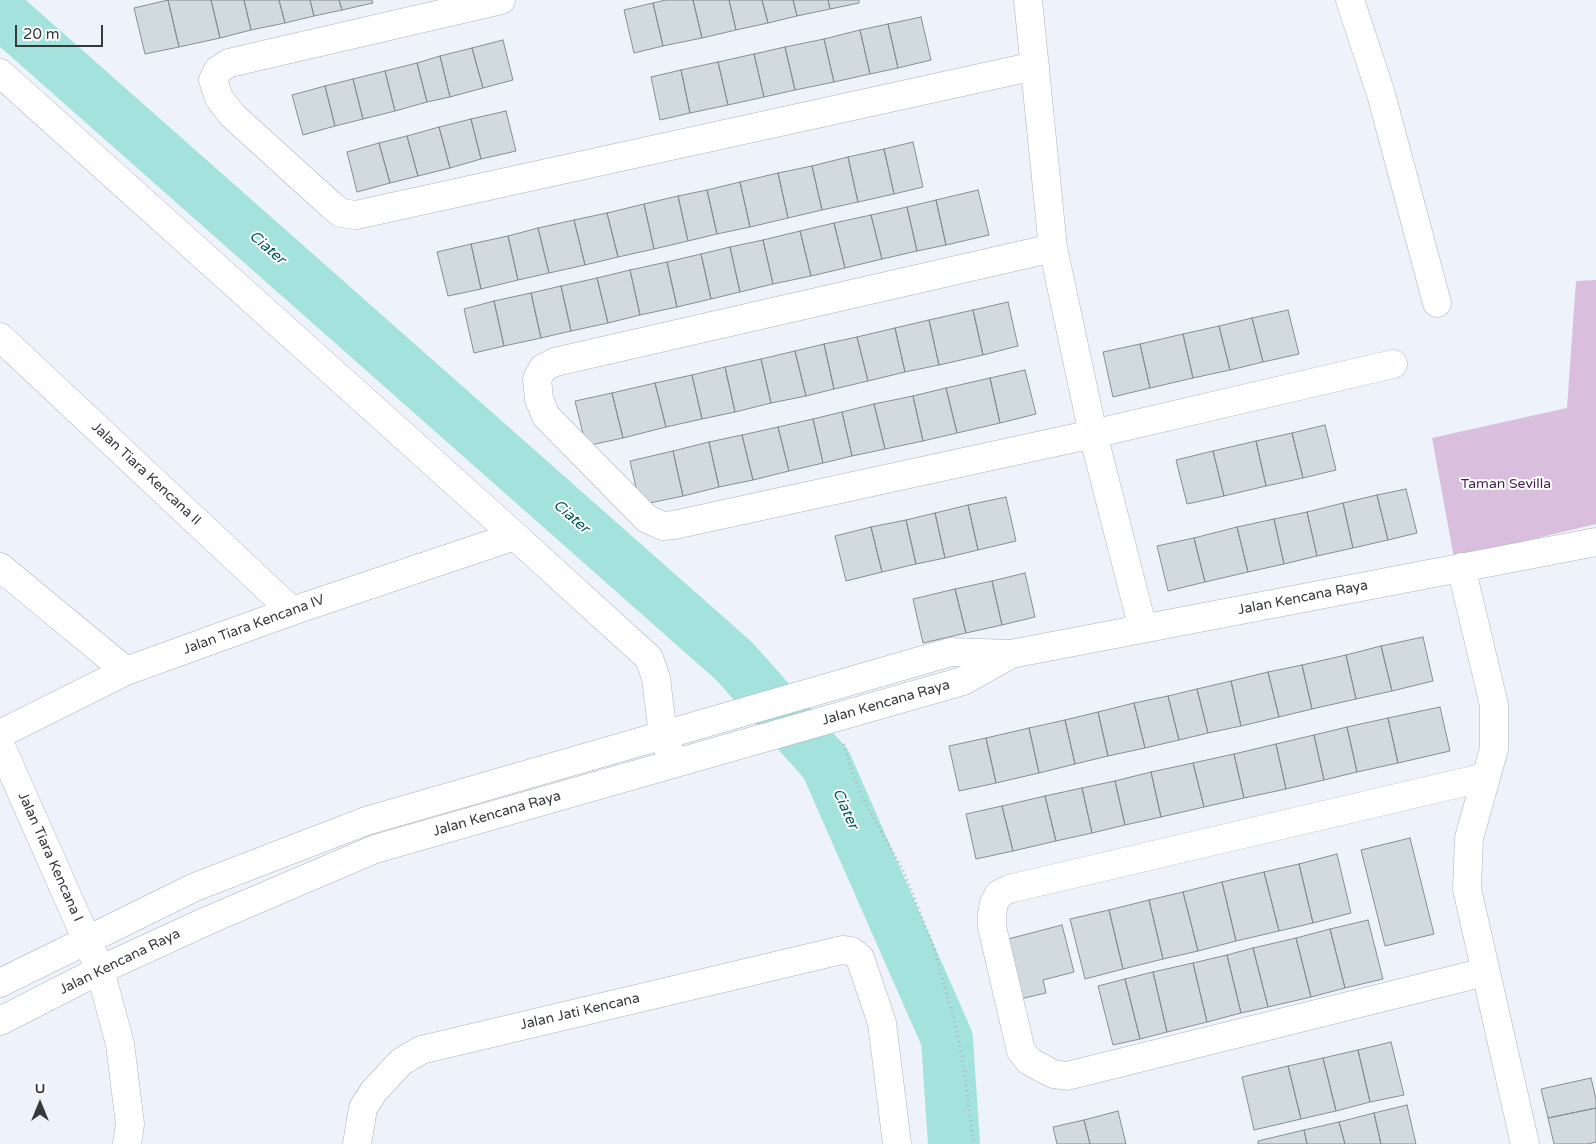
<!DOCTYPE html>
<style>
body{margin:0}
#map{position:relative;width:1596px;height:1144px;overflow:hidden;background:#eef3fb;font-family:"Varela Round",sans-serif}
canvas{display:block}
.north{position:absolute;left:15px;top:1079px;width:50px;height:50px;-webkit-text-stroke:4px #fff;paint-order:stroke;rotate:0deg;font-size:14px;font-weight:700;line-height:20px;text-align:center;color:#37393c}
.north::after{content:'';display:block;margin:auto;width:18px;height:22px;background:#37393c;clip-path:polygon(50% 0,100% 100%,50% 72%,0 100%)}
.scale{position:absolute;left:15px;top:25px;width:88px;height:22px;box-sizing:border-box;border:2px solid #37393c;border-top:0;padding-left:6px;font-size:15px;line-height:18px;white-space:nowrap;color:#37393c;-webkit-text-stroke:4px #fff;paint-order:stroke}
</style>
<div id="map">
<canvas width="1596" height="1144"></canvas>
<div class="north">U</div>
<div class="scale">20 m</div>
</div>
<script>
const context = document.querySelector('canvas').getContext('2d');
context.lineJoin = 'round';
function fillPath(path, color) { context.fillStyle = color; context.fill(path, 'evenodd'); }
const shape = rows => new Path2D(rows.map(r => 'M' + r).join(''));
function strokePath(path, color, width, dash) { context.strokeStyle = color; context.lineWidth = width; context.lineCap = dash ? 'butt' : 'round'; context.setLineDash(dash || []); context.stroke(path); }
function label(font, color, halo, rows, align = 'center') {
  context.font = font + ' "Varela Round",sans-serif'; context.lineWidth = 4; context.setLineDash([]); context.textBaseline = 'middle'; context.strokeStyle = halo; context.fillStyle = color; for (const [text, x, y, turn = 0] of rows) {
    context.save(); context.translate(x, y); context.rotate((+turn || 0) * Math.PI / 180); context.textAlign = isNaN(turn) ? turn : align; if (halo) context.strokeText(text, 0, 0); context.fillText(text, 0, 0); context.restore();
  }
}
fillPath(shape([
 [1596,280,1596,524,1454,558,1432,438,1567,408,1576,281]
]), '#d9bede');
strokePath(shape([
 [0,12,734,661,826,764,947,1039,954,1144]
]), '#a4e2de', 52);
const building = shape([
 [168,0,179,47,145,54,134,8,168,0],
 [168,0,211,0,220,38,179,47,168,0],
 [211,0,244,0,251,30,220,38,211,0],
 [244,0,279,0,285,23,251,30,244,0],
 [279,0,310,0,314,16,285,23,279,0],
 [310,0,339,0,342,10,314,16,310,0],
 [339,0,372,0,373,3,342,10,339,0],
 [666,0,693,0,702,38,663,46,653,3,666,0],
 [693,0,729,0,736,30,702,38,693,0],
 [729,0,762,0,768,23,736,30,729,0],
 [762,0,793,0,797,16,768,23,762,0],
 [793,0,828,0,830,9,797,16,793,0],
 [828,0,859,0,859,3,830,9,828,0],
 [653,3,663,46,634,53,624,10,653,3],
 [921,17,931,60,898,68,888,24,921,17],
 [888,24,898,68,870,74,860,30,888,24],
 [860,30,870,74,834,82,824,39,860,30],
 [824,39,834,82,795,90,785,47,824,39],
 [503,40,513,80,483,88,472,48,503,40],
 [785,47,795,90,764,97,754,54,785,47],
 [472,48,483,88,450,97,440,56,472,48],
 [754,54,764,97,728,105,718,62,754,54],
 [440,56,450,97,427,102,417,63,440,56],
 [718,62,728,105,690,113,681,70,718,62],
 [417,63,427,102,395,111,385,71,417,63],
 [681,70,690,113,660,120,651,77,681,70],
 [385,71,395,111,363,119,353,79,385,71],
 [353,79,363,119,335,126,325,86,353,79],
 [325,86,335,126,303,135,292,95,325,86],
 [506,111,516,151,481,159,471,119,506,111],
 [471,119,481,159,450,168,439,127,471,119],
 [439,127,450,168,418,176,407,136,439,127],
 [407,136,418,176,390,183,379,143,407,136],
 [913,142,923,187,894,194,884,149,913,142],
 [379,143,390,183,357,192,347,152,379,143],
 [884,149,894,194,858,202,848,157,884,149],
 [848,157,858,202,822,210,812,166,848,157],
 [812,166,822,210,788,218,778,173,812,166],
 [778,173,788,218,750,227,740,182,778,173],
 [740,182,750,227,717,234,707,190,740,182],
 [707,190,717,234,688,241,678,196,707,190],
 [978,190,989,235,946,245,936,200,978,190],
 [678,196,688,241,654,249,644,204,678,196],
 [936,200,946,245,917,251,907,207,936,200],
 [644,204,654,249,618,257,607,213,644,204],
 [907,207,917,251,882,259,871,215,907,207],
 [607,213,618,257,585,265,574,220,607,213],
 [871,215,882,259,845,268,834,223,871,215],
 [574,220,585,265,549,273,538,228,574,220],
 [834,223,845,268,811,276,800,231,834,223],
 [538,228,549,273,518,280,508,236,538,228],
 [800,231,811,276,773,284,763,240,800,231],
 [508,236,518,280,481,289,471,244,508,236],
 [763,240,773,284,740,292,730,247,763,240],
 [471,244,481,289,448,296,437,252,471,244],
 [730,247,740,292,711,299,701,254,730,247],
 [701,254,711,299,677,307,667,262,701,254],
 [667,262,677,307,640,315,630,270,667,262],
 [630,270,640,315,608,323,597,278,630,270],
 [597,278,608,323,571,331,561,286,597,278],
 [561,286,571,331,541,338,531,293,561,286],
 [531,293,541,338,504,346,494,301,531,293],
 [494,301,504,346,474,353,464,309,494,301],
 [1008,302,1018,346,983,355,973,310,1008,302],
 [973,310,983,355,939,365,929,320,973,310],
 [1288,310,1299,354,1263,362,1252,318,1288,310],
 [1252,318,1263,362,1230,370,1219,326,1252,318],
 [929,320,939,365,905,372,895,328,929,320],
 [1219,326,1230,370,1193,378,1183,334,1219,326],
 [895,328,905,372,868,381,857,337,895,328],
 [1183,334,1193,378,1150,388,1140,344,1183,334],
 [857,337,868,381,834,389,824,344,857,337],
 [824,344,834,389,806,396,795,351,824,344],
 [1140,344,1150,388,1113,397,1103,352,1140,344],
 [795,351,806,396,771,403,761,359,795,351],
 [761,359,771,403,735,412,725,367,761,359],
 [725,367,735,412,702,419,692,375,725,367],
 [1025,370,1036,414,1000,423,990,378,1025,370],
 [692,375,702,419,666,427,655,383,692,375],
 [990,378,1000,423,957,433,946,388,990,378],
 [655,383,666,427,623,438,612,393,655,383],
 [946,388,957,433,923,441,913,396,946,388],
 [612,393,623,438,586,446,575,401,612,393],
 [913,396,923,441,885,449,874,404,913,396],
 [874,404,885,449,852,456,842,412,874,404],
 [842,412,852,456,823,463,813,419,842,412],
 [813,419,823,463,789,471,778,427,813,419],
 [1325,425,1336,470,1303,478,1292,433,1325,425],
 [778,427,789,471,753,480,742,435,778,427],
 [1292,433,1303,478,1266,486,1256,441,1292,433],
 [742,435,753,480,719,487,709,442,742,435],
 [1256,441,1266,486,1224,496,1213,451,1256,441],
 [709,442,719,487,683,496,673,451,709,442],
 [673,451,683,496,640,505,630,461,673,451],
 [1213,451,1224,496,1187,504,1176,460,1213,451],
 [1406,489,1417,533,1388,540,1377,495,1406,489],
 [1377,495,1388,540,1353,548,1343,503,1377,495],
 [1006,497,1016,541,978,550,968,505,1006,497],
 [1343,503,1353,548,1317,556,1307,512,1343,503],
 [968,505,978,550,945,558,935,513,968,505],
 [1307,512,1317,556,1284,564,1274,519,1307,512],
 [935,513,945,558,916,564,906,520,935,513],
 [1274,519,1284,564,1248,572,1237,527,1274,519],
 [906,520,916,564,882,572,871,527,906,520],
 [871,527,882,572,846,581,835,536,871,527],
 [1237,527,1248,572,1205,582,1194,538,1237,527],
 [1194,538,1205,582,1168,591,1157,546,1194,538],
 [1025,573,1035,617,1002,625,992,581,1025,573],
 [992,581,1002,625,966,633,955,589,992,581],
 [955,589,966,633,923,643,913,599,955,589],
 [1423,637,1433,681,1392,691,1381,646,1423,637],
 [1381,646,1392,691,1356,699,1346,655,1381,646],
 [1346,655,1356,699,1312,709,1302,665,1346,655],
 [1302,665,1312,709,1279,717,1268,672,1302,665],
 [1268,672,1279,717,1241,726,1231,681,1268,672],
 [1231,681,1241,726,1208,733,1197,689,1231,681],
 [1197,689,1208,733,1179,740,1168,696,1197,689],
 [1168,696,1179,740,1145,748,1134,703,1168,696],
 [1134,703,1145,748,1108,756,1098,712,1134,703],
 [1440,707,1450,751,1398,763,1388,718,1440,707],
 [1098,712,1108,756,1075,764,1065,720,1098,712],
 [1388,718,1398,763,1357,772,1347,727,1388,718],
 [1065,720,1075,764,1039,773,1029,728,1065,720],
 [1347,727,1357,772,1324,780,1314,735,1347,727],
 [1029,728,1039,773,996,783,986,738,1029,728],
 [1314,735,1324,780,1286,789,1276,744,1314,735],
 [986,738,996,783,959,791,949,746,986,738],
 [1276,744,1286,789,1244,798,1234,754,1276,744],
 [1234,754,1244,798,1204,807,1193,763,1234,754],
 [1193,763,1204,807,1161,817,1151,772,1193,763],
 [1151,772,1161,817,1125,825,1115,781,1151,772],
 [1115,781,1125,825,1092,833,1082,788,1115,781],
 [1082,788,1092,833,1056,841,1045,796,1082,788],
 [1045,796,1056,841,1013,851,1002,806,1045,796],
 [1002,806,1013,851,976,859,966,814,1002,806],
 [1410,838,1434,934,1385,946,1361,850,1410,838],
 [1337,854,1351,913,1313,923,1299,864,1337,854],
 [1299,864,1313,923,1279,931,1264,872,1299,864],
 [1264,872,1279,931,1236,941,1222,882,1264,872],
 [1222,882,1236,941,1198,951,1183,892,1222,882],
 [1183,892,1198,951,1163,959,1149,900,1183,892],
 [1149,900,1163,959,1123,969,1109,910,1149,900],
 [1109,910,1123,969,1085,979,1070,919,1109,910],
 [1368,920,1383,979,1345,988,1330,929,1368,920],
 [1062,925,1074,972,1043,980,1046,993,1020,999,1004,940,1062,925],
 [1330,929,1345,988,1311,997,1296,938,1330,929],
 [1296,938,1311,997,1268,1007,1253,948,1296,938],
 [1253,948,1268,1007,1241,1013,1227,955,1253,948],
 [1227,955,1241,1013,1207,1022,1193,963,1227,955],
 [1193,963,1207,1022,1167,1032,1153,972,1193,963],
 [1153,972,1167,1032,1140,1039,1125,979,1153,972],
 [1125,979,1140,1039,1113,1045,1098,986,1125,979],
 [1391,1042,1404,1095,1370,1102,1358,1050,1391,1042],
 [1358,1050,1370,1102,1336,1111,1323,1058,1358,1050],
 [1323,1058,1336,1111,1301,1119,1288,1066,1323,1058],
 [1288,1066,1301,1119,1254,1130,1242,1077,1288,1066],
 [1591,1078,1596,1099,1596,1108,1548,1118,1541,1089,1591,1078],
 [1407,1105,1416,1144,1381,1144,1374,1113,1407,1105],
 [1596,1108,1596,1142,1587,1144,1554,1144,1548,1118,1596,1108],
 [1118,1111,1126,1144,1090,1144,1084,1120,1118,1111],
 [1374,1113,1381,1144,1345,1144,1339,1122,1374,1113],
 [1084,1120,1090,1144,1057,1144,1053,1127,1084,1120],
 [1339,1122,1345,1144,1307,1144,1304,1130,1339,1122],
 [1304,1130,1307,1144,1258,1144,1258,1141,1304,1130]
]);
fillPath(building, '#d1dbdf');
strokePath(building, '#868f93', 1);
const minor = shape([
 [501,0,229,63,218,70,213,80,219,98,232,115,331,205,341,213,356,215,1035,66],
 [1028,0,1053,248,1093,434,1143,629],
 [1350,0,1381,94,1437,303],
 [0,73,515,536,649,658,656,678,663,735,670,753],
 [1053,248,555,362,543,368,537,379,539,399,546,416,647,519,663,526,674,525,1093,434,1393,364],
 [0,337,292,611],
 [0,567,126,671],
 [1461,567,1494,705,1494,749,1469,838,1467,889,1525,1144],
 [0,734,126,671,292,611,515,536],
 [0,744,100,970,120,1044,130,1124,127,1144],
 [1485,972,1067,1076,1053,1074,1029,1061,1021,1051,992,927,992,914,994,903,999,894,1009,889,1486,777],
 [0,983,195,887,366,821,951,652,1011,654,1596,542],
 [0,1021,100,970,209,920,375,849,963,681,1011,654],
 [357,1144,363,1108,374,1091,401,1062,421,1050,842,950,851,951,860,958,882,1023,897,1144]
]);
strokePath(minor, '#acb2b9', 29);
strokePath(shape([
 [844,744,851,769,863,799,904,872,934,948,956,1028,963,1062,974,1144]
]), '#b1b5bb', 3, [1, 4]);
strokePath(minor, '#fff', 28);
label('14px', '#37393c', '#fff', [
 ["Jalan Tiara Kencana II",146,474,43],
 ["Jalan Kencana Raya",1303,598,-11],
 ["Jalan Tiara Kencana IV",254,625,-20],
 ["Jalan Kencana Raya",886,703,-16],
 ["Jalan Kencana Raya",497,814,-16],
 ["Jalan Tiara Kencana I",50,857,66],
 ["Jalan Kencana Raya",120,962,-26],
 ["Jalan Jati Kencana",580,1012,-13]
]);
label('14px', '#471f4e', '#fff', [
 ["Taman Sevilla",1506,484]
]);
label('italic 15px', '#005d5b', '#fff', [
 ["Ciater",267,248,41],
 ["Ciater",571,517,41],
 ["Ciater",845,809,66]
]);
</script>
